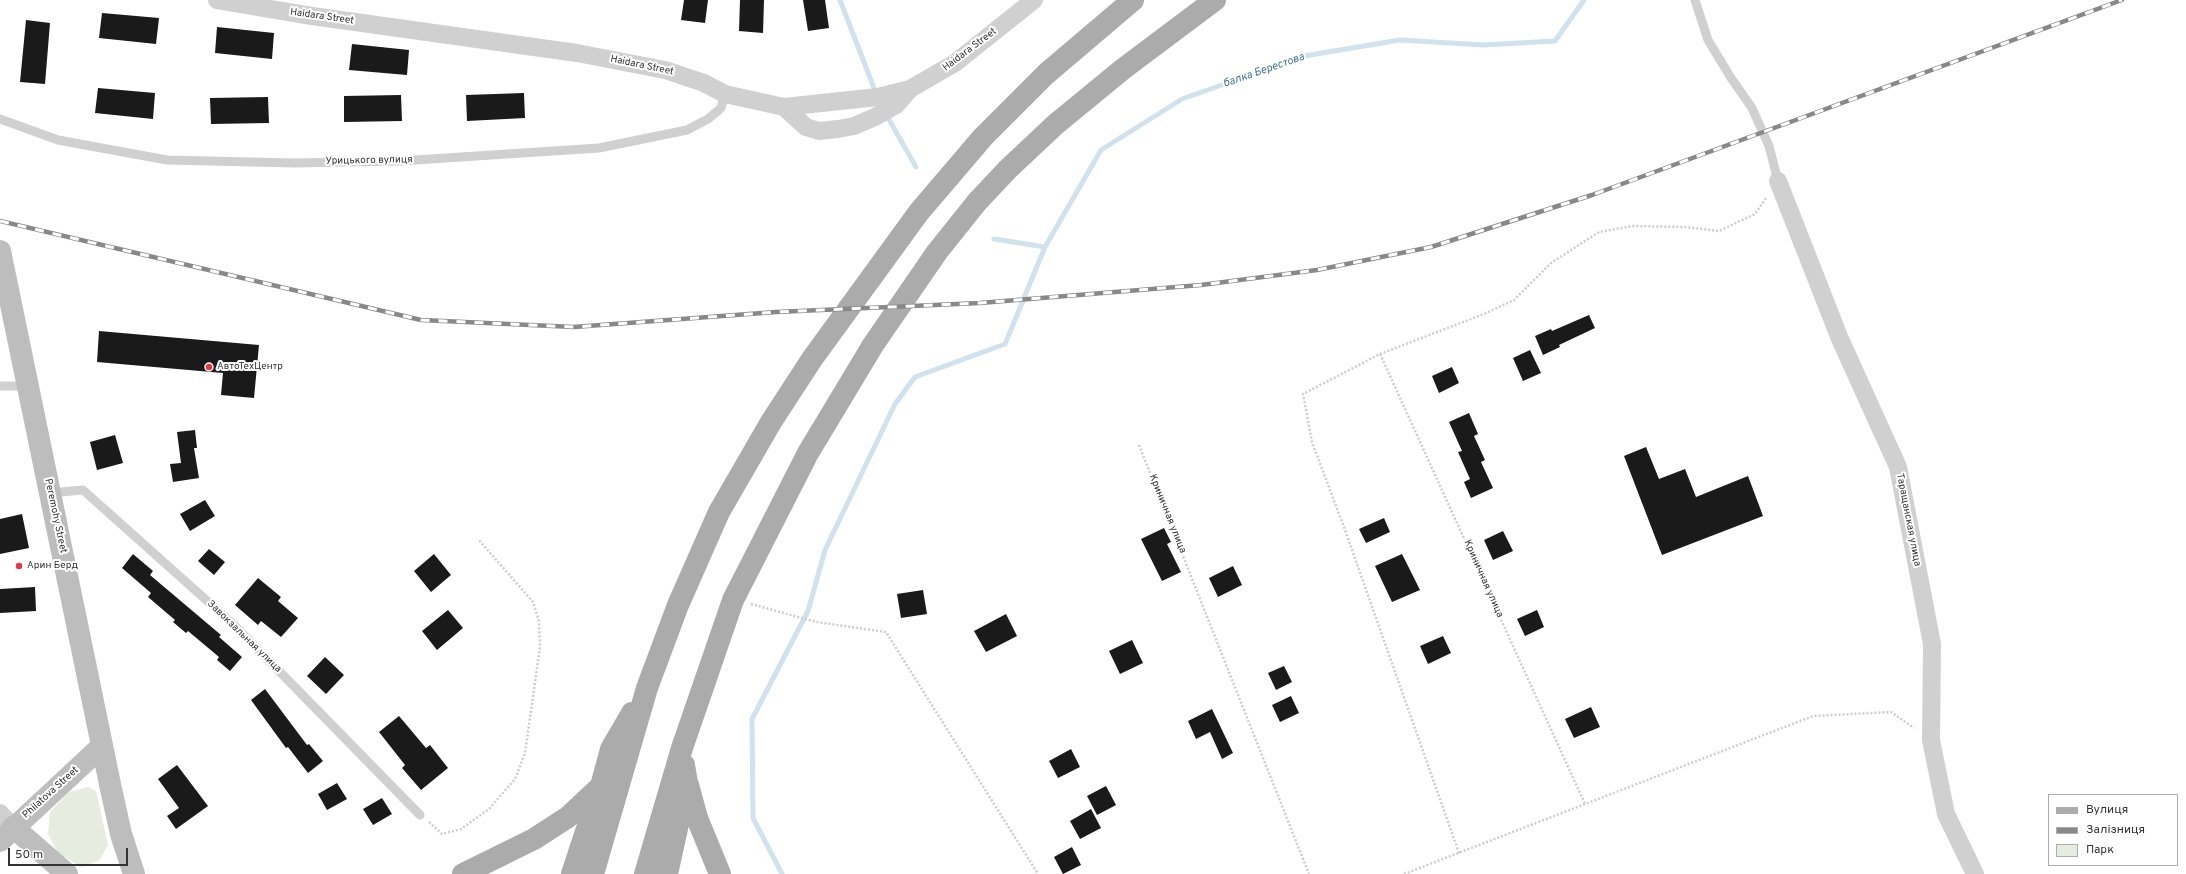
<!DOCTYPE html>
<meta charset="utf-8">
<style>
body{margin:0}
#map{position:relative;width:2186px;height:874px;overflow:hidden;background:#fff;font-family:Overpass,sans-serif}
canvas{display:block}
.legend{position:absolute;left:2048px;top:794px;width:130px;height:72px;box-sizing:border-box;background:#fff;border:1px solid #adadad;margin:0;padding:5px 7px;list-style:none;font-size:12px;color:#333}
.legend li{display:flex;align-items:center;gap:8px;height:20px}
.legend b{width:20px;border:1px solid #adadad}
.scale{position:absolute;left:8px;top:848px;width:120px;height:18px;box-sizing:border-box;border:2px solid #333;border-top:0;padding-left:5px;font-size:12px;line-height:14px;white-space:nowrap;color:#333;-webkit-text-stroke:3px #fff;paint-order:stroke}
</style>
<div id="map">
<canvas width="2186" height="874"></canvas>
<ul class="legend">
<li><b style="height:5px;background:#ababab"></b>Вулиця</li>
<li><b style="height:5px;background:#888"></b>Залізниця</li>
<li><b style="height:11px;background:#e6ecdf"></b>Парк</li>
</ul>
<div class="scale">50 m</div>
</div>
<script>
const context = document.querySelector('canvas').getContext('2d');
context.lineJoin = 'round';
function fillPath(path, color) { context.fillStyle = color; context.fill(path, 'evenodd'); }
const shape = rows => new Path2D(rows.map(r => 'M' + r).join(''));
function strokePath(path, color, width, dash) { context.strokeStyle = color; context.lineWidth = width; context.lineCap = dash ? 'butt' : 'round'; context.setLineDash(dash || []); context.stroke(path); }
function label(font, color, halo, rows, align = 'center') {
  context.font = font + ' Overpass,sans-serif'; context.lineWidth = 4; context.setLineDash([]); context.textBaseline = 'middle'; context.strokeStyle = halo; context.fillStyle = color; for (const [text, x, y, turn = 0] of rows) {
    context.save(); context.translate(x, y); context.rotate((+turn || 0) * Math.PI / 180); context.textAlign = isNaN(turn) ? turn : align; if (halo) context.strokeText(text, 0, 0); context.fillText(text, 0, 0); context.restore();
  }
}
fillPath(shape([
 [88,787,96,791,108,845,100,860,81,867,58,853,48,834,50,812,69,792]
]), '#e6ecdf');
strokePath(shape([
 [840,0,874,88],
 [887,116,916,167],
 [994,239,1045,247],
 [782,874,753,818,752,719,808,611,825,550,895,404,915,377,1005,344,1045,247,1101,150,1182,99,1304,56,1400,40,1484,45,1555,41,1584,0]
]), '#cfe2ee', 5);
fillPath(shape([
 [684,0,708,0,705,23,681,20],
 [740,0,764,0,763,33,739,31],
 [803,0,825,0,829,28,808,31],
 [102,13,159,18,156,44,99,38],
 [26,20,50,23,45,84,20,82],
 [217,27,274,33,272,59,215,53],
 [352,44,409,50,407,75,349,70],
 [98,88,155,93,153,119,95,113],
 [524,93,525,118,467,121,466,95],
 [401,95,402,121,344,122,344,96],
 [268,97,269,123,211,124,210,98],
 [1589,315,1595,328,1559,345,1560,347,1543,355,1535,336,1551,329,1552,331],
 [99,331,259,345,254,398,221,395,223,373,97,362],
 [1530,350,1541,373,1523,381,1513,358],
 [1452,367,1459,383,1439,393,1432,376],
 [1469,413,1478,434,1474,436,1485,460,1481,462,1493,488,1471,498,1464,482,1470,479,1458,452,1462,451,1449,422],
 [195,430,197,448,194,448,199,478,173,482,170,464,181,463,177,432],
 [115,435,123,463,97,470,90,442],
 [1646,447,1659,479,1685,469,1696,497,1748,476,1763,516,1662,555,1624,456],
 [205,500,215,516,190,531,180,514],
 [22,514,29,548,0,554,0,519],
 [1384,518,1390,532,1366,543,1359,529],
 [1164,528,1171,542,1167,544,1181,572,1162,581,1141,539],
 [1503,531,1513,551,1493,560,1484,540],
 [209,549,225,562,214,575,198,561],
 [133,554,153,571,150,575,221,635,219,637,242,657,230,671,217,660,219,657,188,631,186,633,173,622,175,620,148,597,151,593,122,568],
 [434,554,451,575,431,592,414,571],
 [1402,554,1420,590,1392,602,1375,566],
 [1233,566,1242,585,1218,597,1209,578],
 [258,578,281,597,278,601,298,618,281,637,261,621,258,625,235,605],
 [35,587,36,611,0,613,0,589],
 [923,590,927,614,901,618,897,594],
 [448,610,463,628,437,650,422,631],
 [1537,610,1544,627,1525,636,1517,619],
 [1006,614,1017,636,986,652,974,631],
 [1443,636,1451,653,1428,664,1420,646],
 [1132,640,1143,663,1120,674,1109,651],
 [325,657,344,675,326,694,307,676],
 [1284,666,1292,682,1276,690,1268,673],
 [265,689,307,745,309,744,323,761,308,773,288,747,286,748,251,700],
 [1291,696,1299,713,1280,722,1272,705],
 [1591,707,1600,727,1574,738,1565,719],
 [1212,709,1233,753,1222,759,1210,732,1196,739,1188,721],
 [399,716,426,748,430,745,448,768,421,790,402,768,405,765,379,732],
 [1071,749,1080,767,1058,778,1049,761],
 [177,765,208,806,176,829,167,816,179,808,158,779],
 [337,783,347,799,327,810,318,794],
 [1106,786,1116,805,1097,815,1087,796],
 [382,798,392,814,373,825,363,809],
 [1091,809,1101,828,1080,839,1070,821],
 [1072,847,1081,865,1063,874,1054,857]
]), '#1a1a1a');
strokePath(shape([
 [1380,354,1585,804],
 [1139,445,1309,874],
 [751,604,816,622,886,632,1038,874],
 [429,822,442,834,461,829,489,809,515,779,525,753,540,647,539,621,533,602,478,539],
 [1459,853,1345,530,1312,442,1303,394,1380,354,1484,314,1514,300,1551,263,1599,232,1632,226,1685,227,1719,231,1755,214,1766,198],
 [1404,874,1813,716,1891,712,1914,728]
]), '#cdcdcd', 2.5, [2, 2]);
strokePath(shape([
 [1695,0,1708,40,1731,78,1752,108,1769,146,1778,181],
 [0,119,58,140,167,160,294,163,400,161,599,148,687,130,708,119,721,108,725,94],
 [0,386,28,386],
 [50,493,83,490,233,624,420,815]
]), '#d0d0d0', 9);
strokePath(shape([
 [217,0,312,16,577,53,665,70,704,83,725,94,784,107,878,97,910,89,955,63,1034,0],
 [784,107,806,127,819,131,838,129,854,126,875,117,896,105,910,89],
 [1778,181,1840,339,1898,467,1932,644,1931,740,1946,814,1975,874],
 [0,813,13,827]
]), '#d0d0d0', 18);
strokePath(shape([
 [0,251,111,789,121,834,134,874],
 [13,827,67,874],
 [0,841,102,746]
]), '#bdbdbd', 22);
strokePath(shape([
 [688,785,697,818,720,874],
 [463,874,534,839,568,817,600,787],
 [572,874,601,786,611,749,632,713],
 [593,874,647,688,678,605,719,512,771,422,812,359,919,212,983,137,1046,74,1133,0],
 [645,874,682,748,733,600,808,453,873,345,937,252,977,202,1008,169,1056,124,1123,69,1215,0],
 [667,874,687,783,684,765]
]), '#ababab', 22);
const rail = shape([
 [0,221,421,320,574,327,776,312,980,303,1201,285,1317,270,1431,247,1592,195,2122,0]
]);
strokePath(rail, '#888', 4.5);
strokePath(rail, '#fff', 3, [9]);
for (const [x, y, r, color] of [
 [209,367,4,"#e63946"],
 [19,566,4,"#e63946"]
]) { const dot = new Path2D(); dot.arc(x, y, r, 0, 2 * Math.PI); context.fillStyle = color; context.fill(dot); strokePath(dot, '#fff', 1.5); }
label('10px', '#333', '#fff', [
 ["Haidara Street",322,17,8],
 ["Haidara Street",970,50,-37],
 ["Haidara Street",642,66,12],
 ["Урицького вулиця",369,161,-1],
 ["Криничная улица",1167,514,68],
 ["Peremohy Street",55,516,78],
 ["Таращанская улица",1908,520,79],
 ["Криничная улица",1483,579,66],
 ["Завокзальная улица",244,637,44],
 ["Philatova Street",51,793,-42]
]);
label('10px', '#333', '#fff', [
 ["АвтоТехЦентр",217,367],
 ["Арин Берд",27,566]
], 'left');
label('italic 11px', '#3f7597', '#fff', [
 ["балка Берестова",1264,71,-19]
]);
</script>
